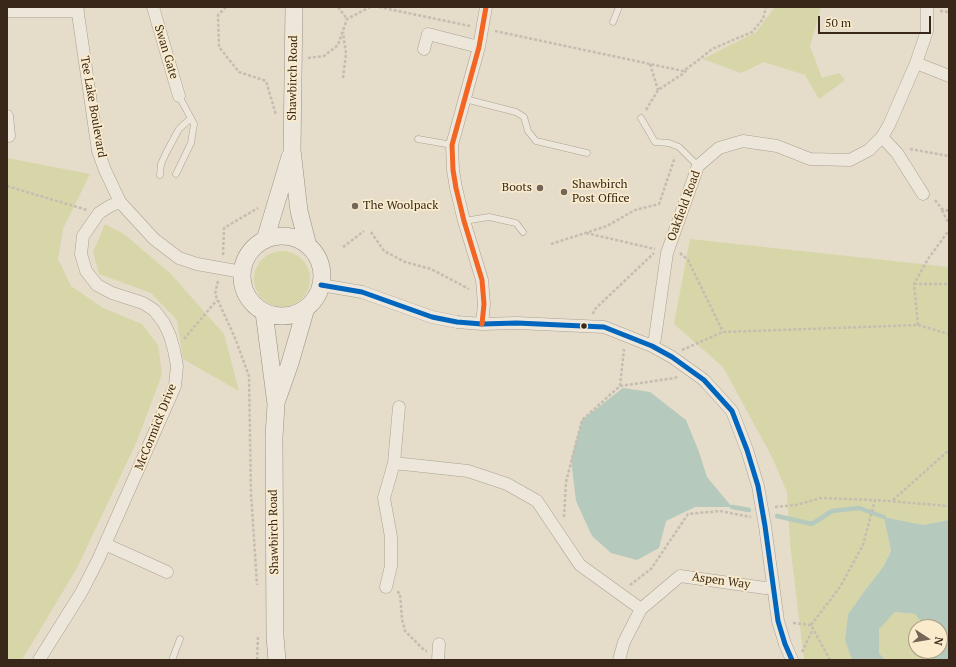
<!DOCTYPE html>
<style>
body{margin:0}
#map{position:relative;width:956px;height:667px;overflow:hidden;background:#e5dcc9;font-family:"PT Serif",serif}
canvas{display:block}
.frame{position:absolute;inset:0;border:8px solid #39281a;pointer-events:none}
.north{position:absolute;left:908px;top:619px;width:40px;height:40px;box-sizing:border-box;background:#f9ebcc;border:1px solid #ac9d85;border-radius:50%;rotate:102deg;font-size:11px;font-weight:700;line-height:16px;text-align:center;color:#39281a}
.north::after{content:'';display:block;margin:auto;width:14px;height:18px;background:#756757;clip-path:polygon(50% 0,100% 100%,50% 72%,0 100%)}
.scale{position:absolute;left:818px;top:16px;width:113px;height:18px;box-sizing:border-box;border:2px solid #39281a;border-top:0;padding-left:5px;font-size:12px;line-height:14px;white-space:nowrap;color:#39281a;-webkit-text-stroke:3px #f9ebcc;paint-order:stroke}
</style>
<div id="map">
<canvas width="956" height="667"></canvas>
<div class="frame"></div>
<div class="north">N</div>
<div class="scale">50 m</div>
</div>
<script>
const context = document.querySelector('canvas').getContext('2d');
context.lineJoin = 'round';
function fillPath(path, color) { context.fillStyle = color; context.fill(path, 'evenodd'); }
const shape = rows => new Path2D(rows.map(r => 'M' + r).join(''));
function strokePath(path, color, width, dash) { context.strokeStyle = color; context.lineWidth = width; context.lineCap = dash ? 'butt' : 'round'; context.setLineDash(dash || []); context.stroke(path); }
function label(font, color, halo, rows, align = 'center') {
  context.font = font + ' "PT Serif",serif'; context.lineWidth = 3.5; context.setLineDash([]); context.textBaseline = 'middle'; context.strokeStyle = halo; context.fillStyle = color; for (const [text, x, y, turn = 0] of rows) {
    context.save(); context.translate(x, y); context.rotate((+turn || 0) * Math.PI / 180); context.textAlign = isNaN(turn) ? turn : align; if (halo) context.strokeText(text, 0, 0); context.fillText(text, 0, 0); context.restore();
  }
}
fillPath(shape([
 [775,7,821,7,810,46,822,78,839,73,845,80,819,99,805,75,764,62,741,73,703,59,756,32],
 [7,158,90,174,63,229,58,259,71,286,103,308,142,324,158,345,162,374,137,441,77,568,22,660,7,660],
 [105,224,124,234,170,273,224,334,239,391,183,359,177,320,151,293,99,274,93,252],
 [690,239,949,267,949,520,923,525,884,517,891,550,883,567,866,589,848,614,845,640,852,660,804,660,790,543,787,492,772,457,723,367,674,324],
 '254 279a28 28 0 1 1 56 0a28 28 0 1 1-56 0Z',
 [895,612,915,614,925,627,916,627,916,651,930,651,931,660,885,660,879,653,879,628]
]), '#d7d6a9');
fillPath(shape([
 [623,388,650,392,686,420,699,452,707,477,732,507,695,507,666,521,659,548,637,560,611,553,592,536,576,501,571,459,582,420],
 [884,517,923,525,949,520,949,660,931,660,930,651,940,651,940,627,925,627,915,614,895,612,879,629,879,653,885,660,852,660,845,640,848,614,866,589,883,567,891,551]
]), '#b5cabd');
strokePath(shape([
 [732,507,749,510],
 [777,516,812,524,832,511,859,508,884,517]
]), '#b5cabd', 4.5);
const service = shape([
 [613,22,619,7],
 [465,99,516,112,524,117,528,131,536,141,587,153],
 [641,118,655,142,669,143,679,147,698,166],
 [418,139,452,145],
 [176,174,191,143,194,124,179,96],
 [160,175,161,164,167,151,179,129,191,118],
 [464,221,489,217,516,223,523,232],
 [172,660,180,639]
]);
const minor = shape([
 [77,7,98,151,105,170,120,202,154,239,179,258,197,264,242,272],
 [153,7,179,96],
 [7,11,78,11],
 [424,49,428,34,479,47],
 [916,63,949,76],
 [7,116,9,136],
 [882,137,897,153,923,194],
 [321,285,362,292,432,317,457,322,482,324,517,323,604,327,652,346,672,357,704,380,732,411,747,450,758,486,765,526,778,621,785,644,792,660],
 [482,324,484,304,482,280,464,221,456,188,453,170,452,145,479,47,486,7],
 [652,346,655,338,667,253,698,166,719,148,743,141,777,146,810,159,850,160,869,150,882,137,889,125,916,63,927,31,927,7],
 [394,463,468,471,507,484,537,501,580,565,641,609],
 [105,544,167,572],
 [386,587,391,566,391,537,384,498,394,463,399,407],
 [39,660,81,593,98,560,175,386,177,366,174,350,170,336,164,323,154,310,143,303,112,293,97,285,86,271,81,254,83,236,99,213,110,206,120,202],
 [438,660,439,644],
 [619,660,624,642,641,609,680,576,765,588,773,587]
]);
const secondary = shape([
 [294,7,292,150,299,211,308,246],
 '242 276a40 40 0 1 1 80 0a40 40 0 1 1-80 0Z',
 [265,240,290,157],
 [264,312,276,404,274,437,275,637,277,660],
 [277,400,290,363,306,308]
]);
strokePath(service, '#aaa193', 7);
strokePath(minor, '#aaa193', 13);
strokePath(secondary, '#999082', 18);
strokePath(shape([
 [226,7,218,15,219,47,239,72,266,81,276,115],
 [338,7,347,19],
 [379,7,470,26],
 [940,11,949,12],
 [495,31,683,71,696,62,712,49,752,32,763,19,766,7],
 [308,58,324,56,338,45,347,19,370,7],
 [650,64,658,90],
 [343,78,346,54,343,32],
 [646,110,658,90,684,73,688,68],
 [910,149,949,156],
 [7,186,87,210],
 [935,200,942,209,949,211],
 [942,210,949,224],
 [371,232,384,251,405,262,431,269,469,289],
 [586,233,655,249],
 [551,244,607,226,635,210,659,204,675,157],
 [343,247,364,231],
 [680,253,688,260,723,332],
 [223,255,224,228,258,208],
 [218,281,215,294,235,338,249,376,251,493,257,585],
 [914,284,949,284],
 [593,314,594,310,654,253],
 [918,325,914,284,928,259,949,230],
 [184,339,217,300],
 [682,350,723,332,918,325,949,334],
 [620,386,675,378,678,376],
 [893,500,949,450],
 [775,507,796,505,821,498,875,500],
 [564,517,566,482,582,420,620,386,624,349],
 [630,585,651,569,688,514,720,511,751,517],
 [397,592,400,593,402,619,405,631,424,650,427,651],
 [793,623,811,625,830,660],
 [811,625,840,587,863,545,875,500,949,506],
 [802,652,813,629],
 [257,660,258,636]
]), '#c5bdb2', 2.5, [3, 2]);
strokePath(service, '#ede7db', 6);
strokePath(minor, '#ede7db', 12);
strokePath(secondary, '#ede7db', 17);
strokePath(shape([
 [321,285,362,292,432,317,457,322,482,324,517,323,604,327,652,346,672,357,704,380,732,411,747,450,758,486,765,526,778,621,785,644,792,660]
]), '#0065bd', 5);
strokePath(shape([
 [482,324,484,304,482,280,464,221,456,188,453,170,452,145,479,47,486,7]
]), '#f26522', 5);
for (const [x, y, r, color] of [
 [540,188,4,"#756757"],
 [564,192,4,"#756757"],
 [355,206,4,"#756757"],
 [584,326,3.5,"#39281a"]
]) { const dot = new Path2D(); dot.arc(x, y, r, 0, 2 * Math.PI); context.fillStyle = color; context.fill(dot); strokePath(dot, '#f9ebcc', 1.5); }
label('12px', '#39281a', '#f9ebcc', [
 ["Swan Gate",166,52,73],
 ["Shawbirch Road",293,78,-89],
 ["Tee Lake Boulevard",93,107,80],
 ["Oakfield Road",684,206,-70],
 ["McCormick Drive",156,427,-68],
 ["Shawbirch Road",274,532,-91],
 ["Aspen Way",721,581,8]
]);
label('12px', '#39281a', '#f9ebcc', [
 ["Shawbirch",572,185],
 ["Post Office",572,199],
 ["Boots",532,188,"right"],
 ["The Woolpack",363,206]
], 'left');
</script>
